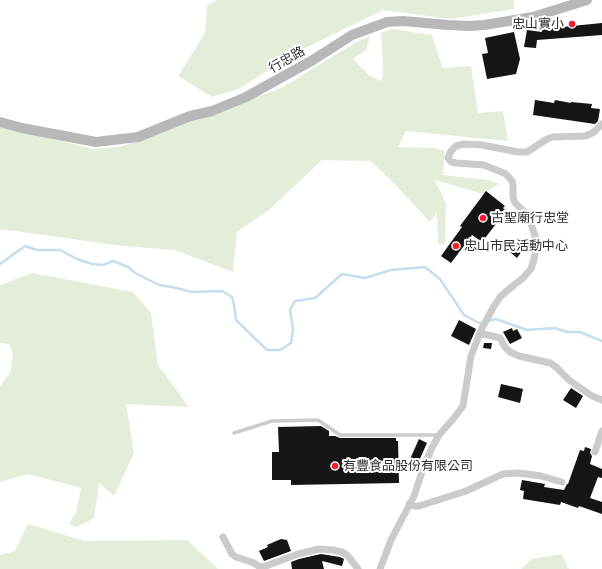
<!DOCTYPE html>
<meta charset="utf-8">
<style>
body{margin:0}
canvas{display:block;background:#fff}
</style>
<canvas width="602" height="569"></canvas>
<script>
const context = document.querySelector('canvas').getContext('2d');
context.lineJoin = 'round';
function fillPath(path, color) { context.fillStyle = color; context.fill(path, 'evenodd'); }
const shape = rows => new Path2D(rows.map(r => 'M' + r).join(''));
function strokePath(path, color, width, dash) { context.strokeStyle = color; context.lineWidth = width; context.lineCap = dash ? 'butt' : 'round'; context.setLineDash(dash || []); context.stroke(path); }
function label(font, color, halo, rows, align = 'center') {
  context.font = font + ' Manrope,"Noto Sans TC",sans-serif'; context.lineWidth = 4; context.setLineDash([]); context.textBaseline = 'middle'; context.strokeStyle = halo; context.fillStyle = color; for (const [text, x, y, turn = 0] of rows) {
    context.save(); context.translate(x, y); context.rotate((+turn || 0) * Math.PI / 180); context.textAlign = isNaN(turn) ? turn : align; if (halo) context.strokeText(text, 0, 0); context.fillText(text, 0, 0); context.restore();
  }
}
fillPath(shape([
 [217,0,514,0,514,9,450,19,383,10,289,56,239,89,212,97,178,76,205,33,207,6],
 [392,29,432,35,443,68,471,66,478,113,503,111,508,141,406,131,398,147,434,148,445,151,443,175,488,180,499,184,483,194,435,180,446,204,445,245,438,243,437,212,430,222,390,179,370,161,322,160,270,209,237,232,233,272,175,250,122,246,0,229,0,126,93,149,119,147,138,141,182,118,231,107,283,87,356,42,370,36,366,50,353,59,370,76,382,81,383,65,381,33],
 [32,273,133,292,151,313,158,365,189,407,126,404,134,453,114,496,99,483,94,518,77,527,69,524,76,513,81,488,28,474,0,482,0,386,10,373,13,353,9,344,0,343,0,285],
 [28,524,85,541,187,540,218,569,0,569,0,555,15,551],
 [561,554,569,569,521,569,532,559]
]), '#e4edda');
strokePath(shape([
 [0,264,25,246,37,250,60,250,77,259,92,264,103,265,113,261,128,267,135,273,159,285,172,287,192,292,222,291,232,297,234,305,236,320,267,350,280,350,291,343,293,329,290,310,295,301,315,298,342,274,365,278,391,270,425,267,440,279,464,315,479,323,482,323],
 [487,321,496,319,527,330,555,328,567,332,580,332,602,341]
]), '#c4deef', 2.5);
fillPath(shape([
 [602,23,602,35,537,40,536,48,524,47,527,30,542,32,542,29],
 [514,32,520,59,516,74,487,79,482,54,488,53,485,38],
 [535,100,554,103,555,100,571,103,571,102,592,104,591,108,600,109,598,121,595,124,533,115],
 [486,191,505,206,503,208,506,211,482,242,472,235,451,263,441,256,462,227,460,226],
 [517,243,524,248,517,258,510,252],
 [459,320,476,329,469,345,451,336],
 [512,328,513,331,517,329,522,338,510,344,503,332],
 [484,343,492,343,491,349,483,348],
 [501,384,523,389,520,403,498,397],
 [571,388,583,396,576,408,563,400],
 [321,426,329,431,329,436,335,436,340,438,396,438,396,441,398,441,399,483,291,485,291,480,272,480,272,452,279,452,278,427],
 [419,439,427,443,414,472,406,468],
 [585,447,591,449,590,453,592,456,590,464,602,469,602,478,598,477,590,498,602,502,602,514,579,506,578,508,561,502,560,505,523,499,524,491,520,490,522,480,545,484,544,487,564,490,567,484,568,484,580,450,584,451],
 [281,539,287,540,291,551,264,561,259,551,268,547,267,545],
 [321,554,340,557,344,559,342,566,322,561,324,569,292,569,291,562,299,559]
]), '#151515');
strokePath(shape([
 [234,433,272,421,318,420,340,435,439,435]
]), '#cbcbcb', 3.5);
strokePath(shape([
 [479,335,484,334,500,338,505,347,510,352,519,356,550,363,556,367,569,380,592,396,602,400],
 [595,452,602,431],
 [409,504,414,506,419,506,438,500,466,491,503,474,518,473,541,476,562,482],
 [223,537,232,554,236,557,254,563,260,567,266,566,298,554,319,549,333,550,342,552,348,556,358,569],
 [380,569,391,540,414,496,425,463,433,446,439,435,454,418,463,406,471,356,482,328,494,306,501,296,514,285,523,278,531,269,534,259,536,248,535,236,528,215,515,203,513,197,513,185,512,181,506,174,484,165,456,163,451,162,448,158,451,151,456,146,464,144,482,145,518,152,527,152,547,139,553,137,586,136,594,132,602,124]
]), '#cbcbcb', 7);
strokePath(shape([
 [0,122,22,128,96,142,138,137,190,116,212,111,246,97,313,60,352,35,387,22,403,21,448,25,470,26,484,25,533,17,587,0]
]), '#b8b8b8', 10);
for (const [x, y, r, color] of [
 [572,24,4,"#f71f2c"],
 [483,218,4,"#f71f2c"],
 [456,246,4,"#f71f2c"],
 [335,466,4,"#f71f2c"]
]) { const dot = new Path2D(); dot.arc(x, y, r, 0, 2 * Math.PI); context.fillStyle = color; context.fill(dot); strokePath(dot, '#fff', 1.5); }
label('13px', '#2e2e2e', '#fff', [
 ["忠山實小",564,24,"right"],
 ["古聖廟行忠堂",491,218],
 ["忠山市民活動中心",464,246],
 ["有豐食品股份有限公司",343,466]
], 'left');
label('13px', '#2e2e2e', '#fff', [
 ["行忠路",287,60,-30]
]);
</script>
